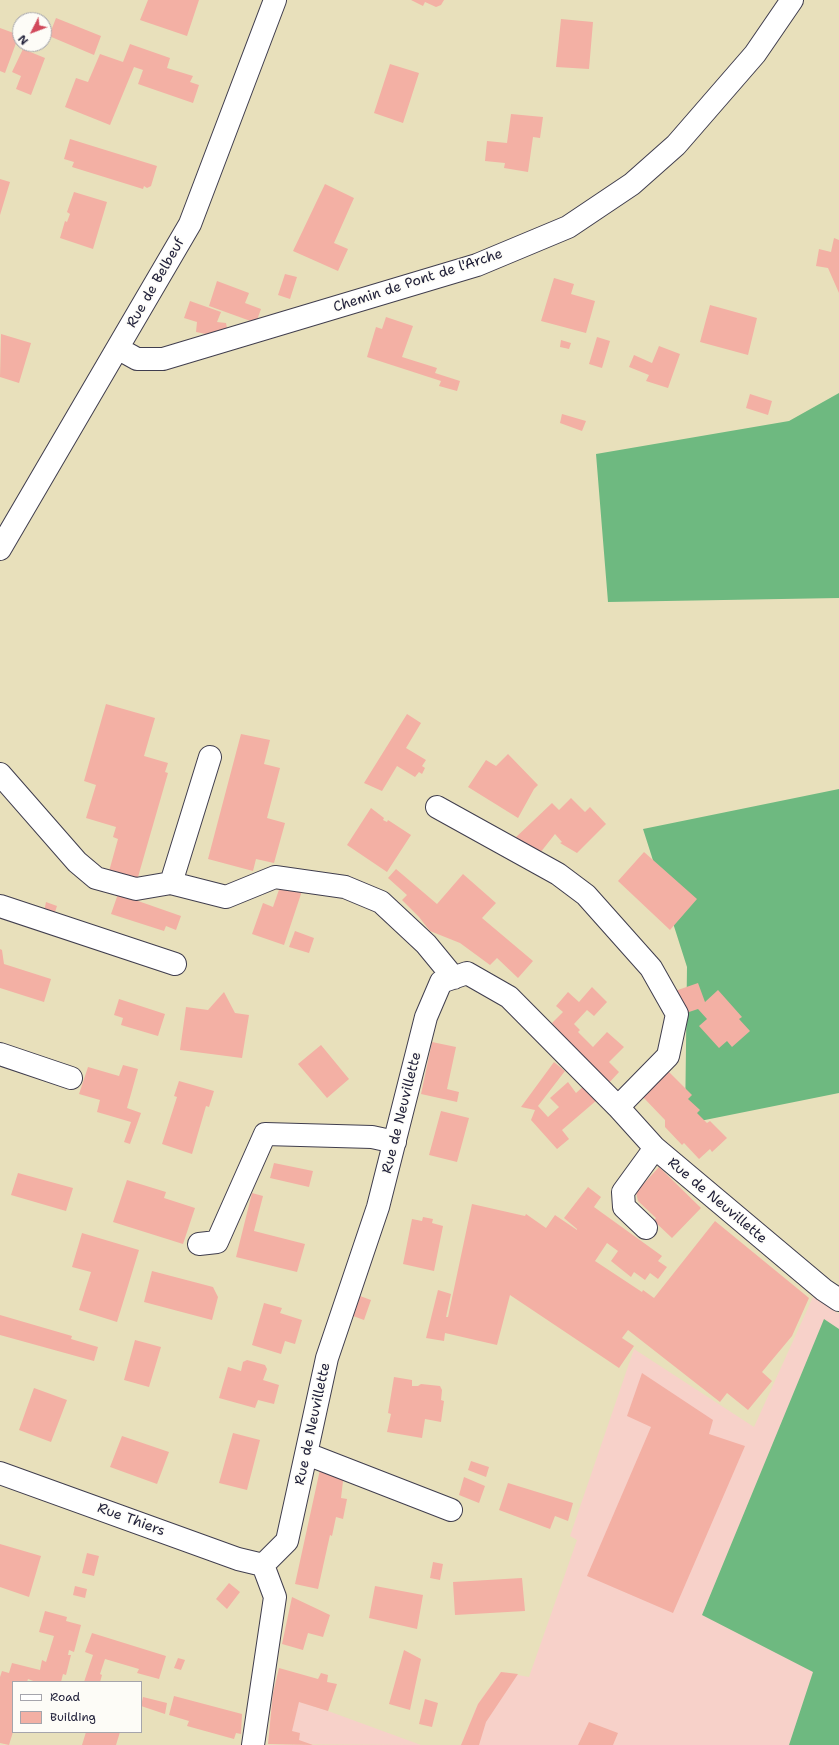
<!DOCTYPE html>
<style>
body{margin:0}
#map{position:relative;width:839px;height:1745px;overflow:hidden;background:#e8e0bb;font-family:"Shantell Sans",sans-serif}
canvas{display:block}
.legend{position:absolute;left:12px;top:1681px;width:130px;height:52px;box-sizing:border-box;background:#fdfcf7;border:1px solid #a5a5ac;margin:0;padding:5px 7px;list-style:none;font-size:12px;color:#22223b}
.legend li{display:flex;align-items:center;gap:8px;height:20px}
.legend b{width:20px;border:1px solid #a5a5ac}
.north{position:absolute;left:12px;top:12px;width:40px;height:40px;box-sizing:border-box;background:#fdfcf7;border:1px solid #a5a5ac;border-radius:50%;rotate:228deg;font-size:11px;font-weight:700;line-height:16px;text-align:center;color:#22223b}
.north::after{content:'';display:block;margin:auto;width:14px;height:18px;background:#d1495b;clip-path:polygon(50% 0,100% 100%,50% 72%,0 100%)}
</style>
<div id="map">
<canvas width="839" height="1745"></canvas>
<ul class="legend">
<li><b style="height:5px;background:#fff"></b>Road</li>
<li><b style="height:11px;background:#f3b0a4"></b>Building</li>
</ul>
<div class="north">N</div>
</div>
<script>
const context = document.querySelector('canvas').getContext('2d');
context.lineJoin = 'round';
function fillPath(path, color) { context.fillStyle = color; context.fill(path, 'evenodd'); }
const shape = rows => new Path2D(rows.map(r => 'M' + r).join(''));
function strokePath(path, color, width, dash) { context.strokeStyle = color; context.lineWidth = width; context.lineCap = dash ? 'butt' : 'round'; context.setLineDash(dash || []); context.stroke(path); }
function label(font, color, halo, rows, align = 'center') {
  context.font = font + ' "Shantell Sans",sans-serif'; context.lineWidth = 3; context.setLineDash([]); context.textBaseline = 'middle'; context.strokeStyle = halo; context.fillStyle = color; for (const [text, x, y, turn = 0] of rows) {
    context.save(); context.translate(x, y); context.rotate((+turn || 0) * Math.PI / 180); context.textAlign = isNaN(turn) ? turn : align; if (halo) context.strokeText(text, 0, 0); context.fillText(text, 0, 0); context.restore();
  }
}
fillPath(shape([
 [813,1297,839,1314,839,1745,461,1745,478,1704,501,1672,529,1677,577,1540,570,1536,634,1349,754,1427],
 [273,1693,328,1711,421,1745,268,1744]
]), '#f7d1c9');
fillPath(shape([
 [839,393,839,598,608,602,596,454,789,421],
 [839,789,839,1093,685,1124,687,967,643,829],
 [824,1319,839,1329,839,1745,789,1745,813,1672,702,1615]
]), '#6eb980');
fillPath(shape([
 [148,0,199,0,187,36,140,20],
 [411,0,444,0,441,5,436,7,425,2,423,6],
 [56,18,101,36,94,55,49,36],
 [561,19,593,22,589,69,556,67],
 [0,28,19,35,5,73,0,71],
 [130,44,170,58,167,68,193,76,190,82,199,85,193,103,138,84,143,70,134,67,110,125,65,107,76,78,88,82,100,54,123,62],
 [23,49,45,58,31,95,16,89,21,76,12,72],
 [390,64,419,73,403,123,374,113],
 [511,114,543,117,540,138,533,137,528,172,504,168,505,163,485,161,487,141,507,143],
 [70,139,157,166,151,186,147,188,144,186,143,189,72,167,74,162,64,159],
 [0,179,10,182,0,215],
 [325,184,354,198,334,243,348,249,338,271,293,251],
 [74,192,107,202,93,249,60,238,65,221,67,222,70,214,67,212],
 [834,238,839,240,839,293,828,268,816,266,819,249,831,252],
 [285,274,297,277,290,299,278,295],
 [554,278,574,284,571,294,595,301,586,333,541,321],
 [217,281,249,293,245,303,261,309,256,323,209,306],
 [190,301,221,312,217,322,226,323,228,333,211,335,196,332,197,322,184,318],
 [710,305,757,318,748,355,700,342],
 [386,317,413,326,402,357,437,368,435,373,460,381,457,391,439,386,441,381,367,357,376,327,382,329],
 [1,334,31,343,19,383,0,377],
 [597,337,610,341,602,368,589,364],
 [561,340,571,343,569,349,560,347],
 [659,346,680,354,668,388,646,381,649,375,629,367,634,355,652,363],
 [750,394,772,401,768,415,746,408],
 [562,414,586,421,582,431,560,423],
 [106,704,155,718,144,756,168,763,165,772,168,773,136,884,108,875,118,839,113,837,116,827,86,818,96,785,84,781],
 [407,714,421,723,406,748,426,760,422,766,425,768,422,774,419,772,415,777,397,766,382,791,364,783],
 [241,734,270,740,264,764,280,768,267,818,285,823,274,863,256,859,253,871,208,859],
 [508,754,538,785,534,789,518,818,468,787,486,760,496,766],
 [571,798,585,812,590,807,606,824,577,853,560,843,562,842,555,834,540,853,514,839,552,803,559,810],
 [371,808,384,818,383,820,387,822,388,820,411,835,387,872,347,845],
 [644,852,697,899,670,930,618,881],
 [396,869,437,904,463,874,496,903,482,918,533,961,518,978,497,958,490,965,460,943,430,931,419,917,402,900,407,895,388,878],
 [281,884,302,891,284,945,252,934,263,903,273,907],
 [118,894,181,916,176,930,166,926,164,931,111,914],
 [46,902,57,906,54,915,44,912],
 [295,931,314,938,309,953,289,947],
 [0,949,2,950,4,964,51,979,44,1002,0,988],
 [698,983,705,1002,718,990,742,1017,739,1019,750,1031,732,1047,727,1041,719,1048,699,1026,707,1019,698,1009,683,1014,675,991],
 [592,987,607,1002,594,1016,587,1010,574,1024,580,1030,578,1032,593,1047,607,1032,624,1047,609,1062,619,1072,608,1084,552,1023,563,1012,556,1006,568,992,579,1002],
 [224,992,235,1013,249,1015,242,1058,180,1050,186,1007,208,1010],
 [119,999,165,1014,158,1036,121,1025,123,1018,114,1015],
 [432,1042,456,1047,447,1089,459,1092,457,1102,421,1094],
 [321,1045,349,1079,327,1098,298,1064],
 [554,1062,565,1071,538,1106,548,1117,559,1107,550,1098,568,1082,576,1093,585,1085,597,1100,562,1130,569,1139,557,1149,531,1120,535,1110,521,1107],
 [123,1065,138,1069,127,1108,141,1113,130,1144,124,1142,131,1122,97,1112,100,1100,79,1094,88,1067,119,1076],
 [668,1071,692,1095,688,1099,700,1110,697,1113,707,1123,710,1121,727,1138,712,1152,710,1149,699,1159,684,1143,682,1145,665,1127,665,1120,642,1096],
 [179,1081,214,1091,209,1107,206,1106,192,1154,162,1144,177,1097,174,1096],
 [441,1111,469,1118,457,1162,429,1155],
 [274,1163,313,1171,309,1187,270,1178],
 [659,1167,701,1208,672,1238,654,1221,656,1218,638,1201,636,1192],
 [18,1173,73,1188,66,1211,11,1195],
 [127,1180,166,1192,164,1198,195,1208,183,1244,113,1222],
 [588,1187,601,1197,594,1207,662,1256,658,1261,667,1267,658,1279,650,1273,645,1280,634,1272,631,1277,611,1261,618,1251,607,1243,595,1261,642,1292,643,1290,654,1298,715,1221,809,1298,792,1336,762,1372,772,1381,748,1410,727,1393,720,1402,628,1330,622,1338,634,1346,619,1368,510,1295,497,1345,445,1333,444,1341,426,1338,438,1290,451,1294,446,1317,448,1317,472,1204,525,1216,526,1214,546,1228,555,1215,577,1230,577,1229,564,1218],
 [252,1193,263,1196,254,1231,305,1244,297,1272,236,1257],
 [423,1217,433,1219,432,1223,443,1226,434,1271,403,1264,412,1219,422,1221],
 [82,1233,139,1250,117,1322,79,1310,91,1272,72,1267],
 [152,1271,213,1287,218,1297,212,1320,144,1302],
 [360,1296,371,1300,364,1320,353,1316],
 [264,1303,282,1308,280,1313,302,1320,295,1344,285,1341,281,1354,252,1345],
 [0,1315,72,1336,71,1339,98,1347,94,1361,0,1335],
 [135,1340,161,1347,149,1387,124,1380],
 [247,1360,265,1365,267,1369,263,1380,279,1385,274,1404,258,1400,255,1408,219,1398,228,1367,241,1371,243,1362],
 [642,1373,713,1420,709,1434,745,1446,673,1613,587,1576,651,1427,627,1416],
 [394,1377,412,1380,412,1386,418,1386,421,1384,440,1386,442,1390,441,1400,444,1401,441,1422,425,1419,422,1438,387,1432,391,1414,388,1413],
 [34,1388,67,1400,51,1442,19,1430],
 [233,1433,260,1440,247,1490,219,1483],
 [122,1436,169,1452,157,1484,110,1467],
 [471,1461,489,1467,486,1477,468,1470],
 [321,1465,344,1473,341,1498,347,1499,343,1519,336,1517,332,1536,330,1535,318,1589,295,1584],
 [464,1477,485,1486,479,1503,459,1495],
 [508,1483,573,1503,568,1521,555,1516,550,1529,499,1510],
 [0,1544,41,1556,29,1597,0,1587],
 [87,1553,99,1556,94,1576,82,1573],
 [433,1562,443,1564,440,1580,430,1578],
 [522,1578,525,1611,455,1615,453,1582],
 [229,1583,240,1592,227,1609,216,1599],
 [75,1586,87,1589,85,1598,73,1595],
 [375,1586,423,1595,417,1629,369,1618],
 [292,1597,330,1615,323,1637,308,1633,303,1650,282,1644],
 [45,1611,67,1617,66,1621,81,1625,74,1652,69,1650,68,1655,71,1655,66,1675,63,1674,61,1682,36,1682,28,1679,27,1682,13,1682,13,1732,9,1745,0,1743,0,1677,2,1671,9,1673,12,1663,40,1670,42,1660,46,1662,54,1636,39,1632],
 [92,1633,166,1656,159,1679,137,1673,139,1669,105,1659,100,1674,102,1675,100,1682,84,1682,93,1655,85,1652],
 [404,1650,421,1659,410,1710,389,1704],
 [178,1658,185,1660,181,1670,174,1668],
 [279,1668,318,1679,321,1673,328,1675,327,1682,337,1684,328,1711,299,1702,292,1731,300,1733,299,1740,313,1745,268,1744,273,1693],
 [501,1672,518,1674,486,1722,479,1745,461,1745,478,1704],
 [174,1696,242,1714,241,1734,236,1733,234,1739,187,1726,189,1721,169,1715],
 [143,1697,167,1703,165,1714,141,1706],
 [425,1699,438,1703,432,1727,419,1724],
 [589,1722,618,1733,613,1745,578,1745],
 [86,1732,120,1732,116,1745,82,1745]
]), '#f3b0a4');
const minor = shape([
 [119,349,137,359,163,359,477,265,568,227,632,184,676,145,755,54,792,0],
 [0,549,190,224,275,0],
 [210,757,171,883,226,897,275,877,345,887,381,902,426,944,454,978],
 [0,774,77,862,96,878,136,889,171,883],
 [437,807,558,874,586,895,651,968,677,1014,668,1056,618,1107],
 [0,906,175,964],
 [0,1054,71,1078],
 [646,1228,624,1207,623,1192,655,1148],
 [199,1244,217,1242,265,1134,372,1137,395,1142],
 [307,1454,451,1510],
 [0,1473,238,1559,263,1565],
 [263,1565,287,1541,327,1358,378,1207,426,1017,441,982,467,973,509,997,618,1107,655,1148,824,1290,839,1300],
 [253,1745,275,1597,263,1565]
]);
strokePath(minor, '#403e4e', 24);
strokePath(minor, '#fff', 22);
label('14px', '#22223b', '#fdfcf7', [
 ["Chemin de Pont de l'Arche",418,281,-18],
 ["Rue de Belbeuf",156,283,-60],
 ["Rue de Neuvillette",402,1113,-76],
 ["Rue de Neuvillette",717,1201,40],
 ["Rue de Neuvillette",313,1424,-78],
 ["Rue Thiers",131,1520,20]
]);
</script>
